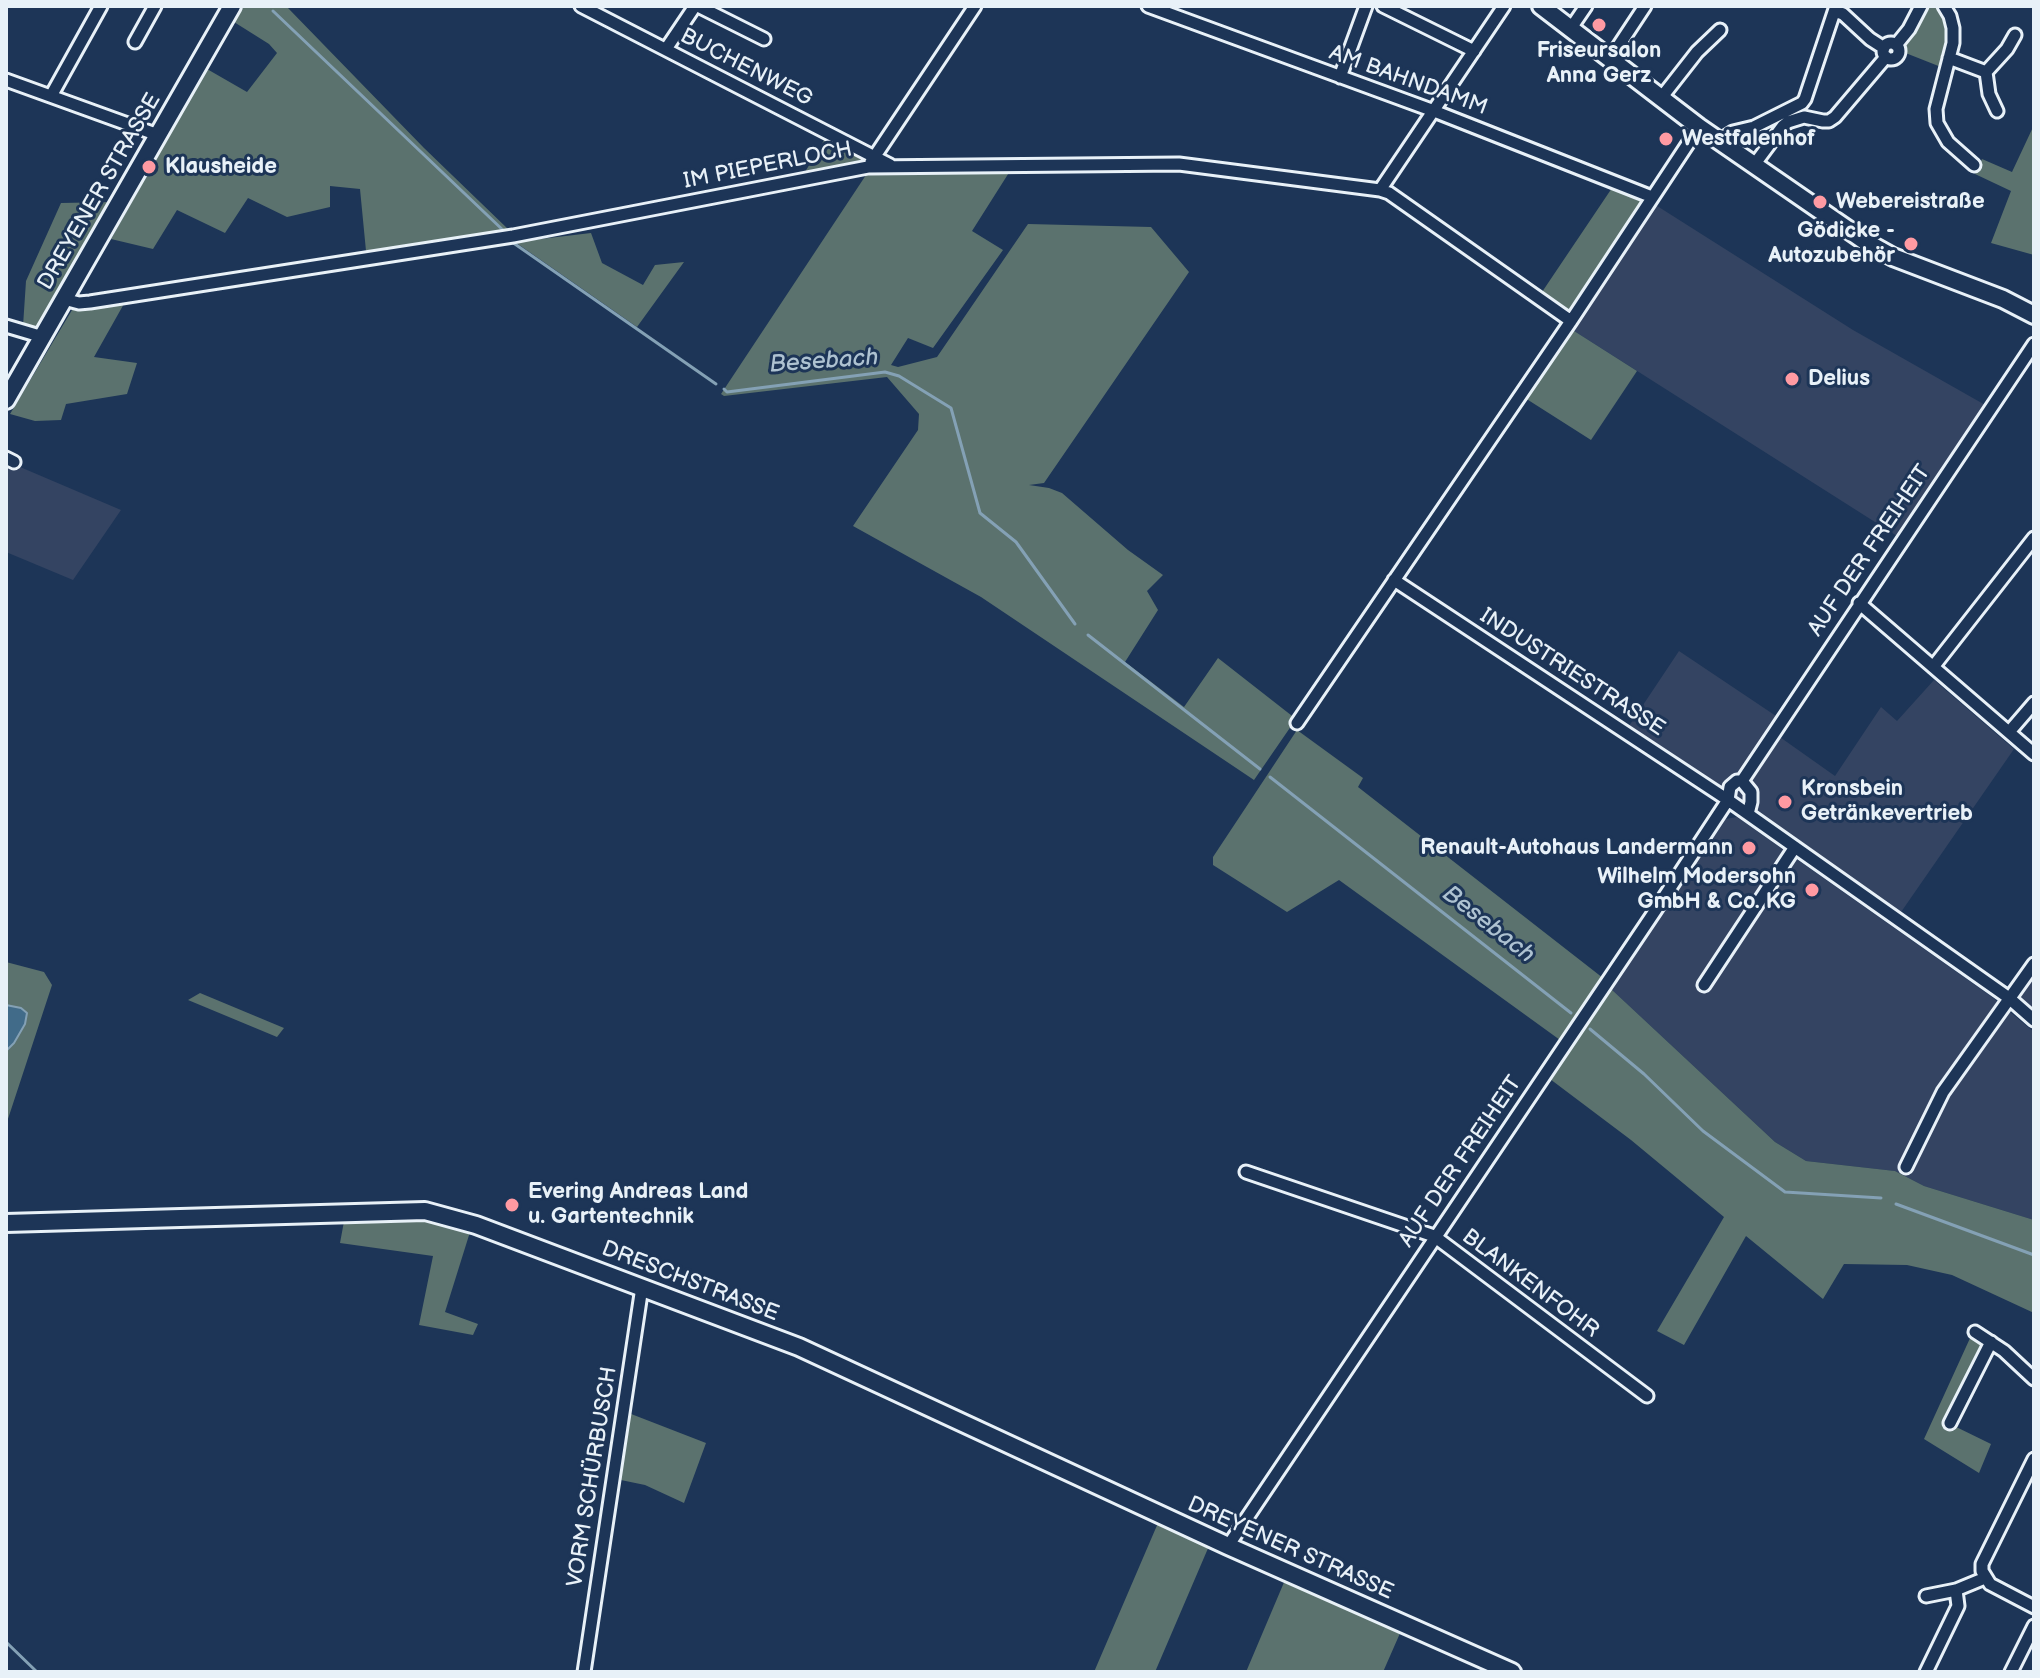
<!DOCTYPE html>
<meta charset="utf-8">
<style>
body{margin:0}
#map{position:relative;width:2040px;height:1678px;overflow:hidden;background:#1d3557;font-family:"Balsamiq Sans",sans-serif}
canvas{display:block}
.frame{position:absolute;inset:0;border:8px solid #e8f1f8;pointer-events:none}
</style>
<div id="map">
<canvas width="2040" height="1678"></canvas>
<div class="frame"></div>
</div>
<script>
const context = document.querySelector('canvas').getContext('2d');
context.lineJoin = 'round';
function fillPath(path, color) { context.fillStyle = color; context.fill(path, 'evenodd'); }
const shape = rows => new Path2D(rows.map(r => 'M' + r).join(''));
function strokePath(path, color, width, dash) { context.strokeStyle = color; context.lineWidth = width; context.lineCap = dash ? 'butt' : 'round'; context.setLineDash(dash || []); context.stroke(path); }
function label(font, color, halo, rows, align = 'center') {
  context.font = font + ' "Balsamiq Sans",sans-serif'; context.lineWidth = 6; context.setLineDash([]); context.textBaseline = 'middle'; context.strokeStyle = halo; context.fillStyle = color; for (const [text, x, y, turn = 0] of rows) {
    context.save(); context.translate(x, y); context.rotate((+turn || 0) * Math.PI / 180); context.textAlign = isNaN(turn) ? turn : align; if (halo) context.strokeText(text, 0, 0); context.fillText(text, 0, 0); context.restore();
  }
}
fillPath(shape([
 [1654,204,1853,330,1987,406,1897,536,1571,329],
 [6,461,121,510,73,580,6,552],
 [1679,651,1779,718,1777,735,1835,776,1881,707,1897,721,1934,680,2014,749,1899,915,1627,729],
 [1737,817,1992,997,2034,1032,2034,1220,1924,1186,1895,1171,1806,1161,1775,1142,1610,988,1725,819],
 [2034,971,2034,1012,2019,999,2021,989]
]), '#344462');
fillPath(shape([
 [244,6,283,6,288,8,424,148,509,230,366,251,360,189,330,186,330,207,287,217,248,198,225,233,177,210,153,249,111,239,207,69,247,92,277,53,269,44,234,22],
 [1927,6,1935,6,1942,13,1947,23,1948,36,1941,67,1903,52,1903,42],
 [2034,125,2034,255,1991,243,2011,191,1975,174,1982,159,2012,172],
 [826,137,865,158,865,163,802,177],
 [1010,171,972,231,1003,250,933,348,908,338,891,365,898,367,937,357,1028,224,1151,227,1189,272,1044,483,1029,485,1049,488,1062,493,1128,550,1163,575,1147,591,1158,610,1125,662,1184,707,1218,658,1296,719,1254,780,981,597,853,526,918,430,919,414,887,377,724,396,721,394,866,175],
 [1614,185,1647,197,1569,313,1540,295],
 [112,202,45,323,37,326,23,326,26,281,61,203],
 [591,233,602,263,643,285,655,265,684,262,637,327,515,242],
 [125,302,94,357,137,363,127,394,66,404,61,420,35,421,10,414,72,310],
 [1571,329,1637,371,1591,440,1525,398],
 [1297,730,1363,778,1358,787,1603,978,1560,1040,1339,880,1287,912,1213,865,1213,857],
 [6,962,44,972,52,985,6,1125,6,1051,14,1043,25,1024,27,1013,21,1008,6,1005],
 [1610,988,1775,1142,1806,1161,1895,1171,1924,1186,2034,1220,2034,1313,1952,1275,1907,1265,1844,1264,1823,1299,1746,1236,1684,1345,1657,1331,1724,1217,1631,1140,1550,1079],
 [200,993,284,1028,277,1037,188,1000],
 [345,1216,427,1217,470,1232,445,1312,478,1324,473,1335,419,1325,433,1256,340,1243],
 [1971,1336,1984,1343,1946,1422,1991,1444,1979,1473,1924,1439],
 [626,1412,706,1443,684,1503,645,1485,616,1479],
 [1158,1523,1209,1546,1155,1672,1094,1672],
 [1285,1580,1401,1631,1383,1672,1246,1672]
]), '#5b726e');
const water = shape([
 [6,1005,21,1008,27,1013,25,1024,14,1043,6,1051,6,1005]
]);
fillPath(water, '#416b89');
strokePath(water, '#84a1b5', 2);
strokePath(shape([
 [273,11,506,233],
 [512,242,716,384],
 [724,389,727,392,885,372,899,376,951,408,980,513,1016,542,1075,624],
 [1088,635,1260,769],
 [1270,777,1571,1013],
 [1590,1029,1644,1074,1703,1131,1785,1192,1881,1198],
 [1896,1204,2034,1255],
 [6,1642,37,1672]
]), '#84a1b5', 3);
const street = shape([
 [581,6,890,165],
 [698,6,764,39],
 [1148,6,1434,111,1652,197],
 [1383,6,1474,51],
 [1944,6,1950,16,1953,28,1953,43,1936,109,1937,123,1948,142,1974,165],
 [1835,11,1843,14,1870,39,1884,48],
 [1571,28,1586,6],
 [135,42,155,6],
 '1883 51a8 8 0 1 1 16 0a8 8 0 1 1-16 0Z',
 [1896,45,1909,29,1921,6],
 [666,49,695,6],
 [1949,58,1986,72],
 [1610,59,1645,6],
 [1340,77,1366,6],
 [6,80,158,135],
 [51,96,101,6],
 [1661,98,1697,52,1720,30],
 [1997,111,1989,94,1986,72,2007,49,2015,35],
 [1719,141,1733,132,1754,127,1802,103,1805,99,1836,6],
 [871,162,975,6],
 [1754,165,1783,126,1788,122,1804,117,1823,121,1829,121,1835,117,1886,57],
 [1380,190,1504,6],
 [64,299,79,303,90,302,513,236,868,167,1179,164,1380,190,1389,193,1571,321],
 [6,326,43,337],
 [6,458,14,462],
 [1394,580,1728,800,2009,998,2034,1020],
 [1859,603,2034,754],
 [1933,667,2034,538],
 [1297,723,1571,321,1699,127],
 [2009,732,2034,703],
 [1742,781,2034,344],
 [1742,781,1751,792,1751,802,1748,814],
 [1704,985,1795,847],
 [1906,1167,1943,1092,2034,964],
 [1246,1172,1434,1236,1647,1396],
 [1975,1332,2004,1351,2034,1379],
 [1950,1423,1991,1342],
 [2034,1459,1982,1564,1982,1571,1990,1584,2034,1607],
 [1228,1546,1655,911,1728,800,1730,787,1737,781,1742,781],
 [1926,1596,1956,1590,1985,1578],
 [584,1672,642,1287],
 [1926,1672,1958,1606,1956,1590],
 [2011,1672,2034,1626]
]);
const secondary = shape([
 [1541,6,1699,127,1866,242,1893,257,2003,299,2034,315],
 [6,400,232,6],
 [6,1223,425,1211,476,1225,799,1347,1228,1546,1512,1672]
]);
strokePath(street, '#e8f1f8', 17);
strokePath(secondary, '#e8f1f8', 22);
strokePath(street, '#1d3557', 11);
strokePath(secondary, '#1d3557', 16);
for (const [x, y, r, color] of [
 [1599,25,8,"#ff9aa2"],
 [1666,139,8,"#ff9aa2"],
 [149,167,8,"#ff9aa2"],
 [1820,202,8,"#ff9aa2"],
 [1911,244,8,"#ff9aa2"],
 [1792,379,8,"#ff9aa2"],
 [1785,802,8,"#ff9aa2"],
 [1749,848,8,"#ff9aa2"],
 [1812,890,8,"#ff9aa2"],
 [512,1205,8,"#ff9aa2"]
]) { const dot = new Path2D(); dot.arc(x, y, r, 0, 2 * Math.PI); context.fillStyle = color; context.fill(dot); strokePath(dot, '#1d3557', 3); }
label('bold 22px', '#e8f1f8', '#1d3557', [
 ["Friseursalon",1599,51,"center"],
 ["Anna Gerz",1599,76,"center"],
 ["Westfalenhof",1682,139],
 ["Klausheide",165,167],
 ["Webereistraße",1836,202],
 ["Gödicke -",1895,231,"right"],
 ["Autozubehör",1895,256,"right"],
 ["Delius",1808,379],
 ["Kronsbein",1801,789],
 ["Getränkevertrieb",1801,814],
 ["Renault-Autohaus Landermann",1733,848,"right"],
 ["Wilhelm Modersohn",1796,877,"right"],
 ["GmbH & Co. KG",1796,902,"right"],
 ["Evering Andreas Land",528,1192],
 ["u. Gartentechnik",528,1217]
], 'left');
label('22px', '#e8f1f8', '#1d3557', [
 ["BUCHENWEG",746,68,27],
 ["AM BAHNDAMM",1408,81,20],
 ["IM PIEPERLOCH",768,166,-11],
 ["DREYENER STRASSE",100,192,-60],
 ["AUF DER FREIHEIT",1870,551,-56],
 ["INDUSTRIESTRASSE",1572,673,33],
 ["AUF DER FREIHEIT",1461,1162,-56],
 ["DRESCHSTRASSE",690,1282,21],
 ["BLANKENFOHR",1530,1284,37],
 ["VORM SCHÜRBUSCH",593,1477,-81],
 ["DREYENER STRASSE",1290,1549,24]
]);
label('italic 24px', '#aec2d1', '#1d3557', [
 ["Besebach",824,362,-4],
 ["Besebach",1488,925,38]
]);
</script>
